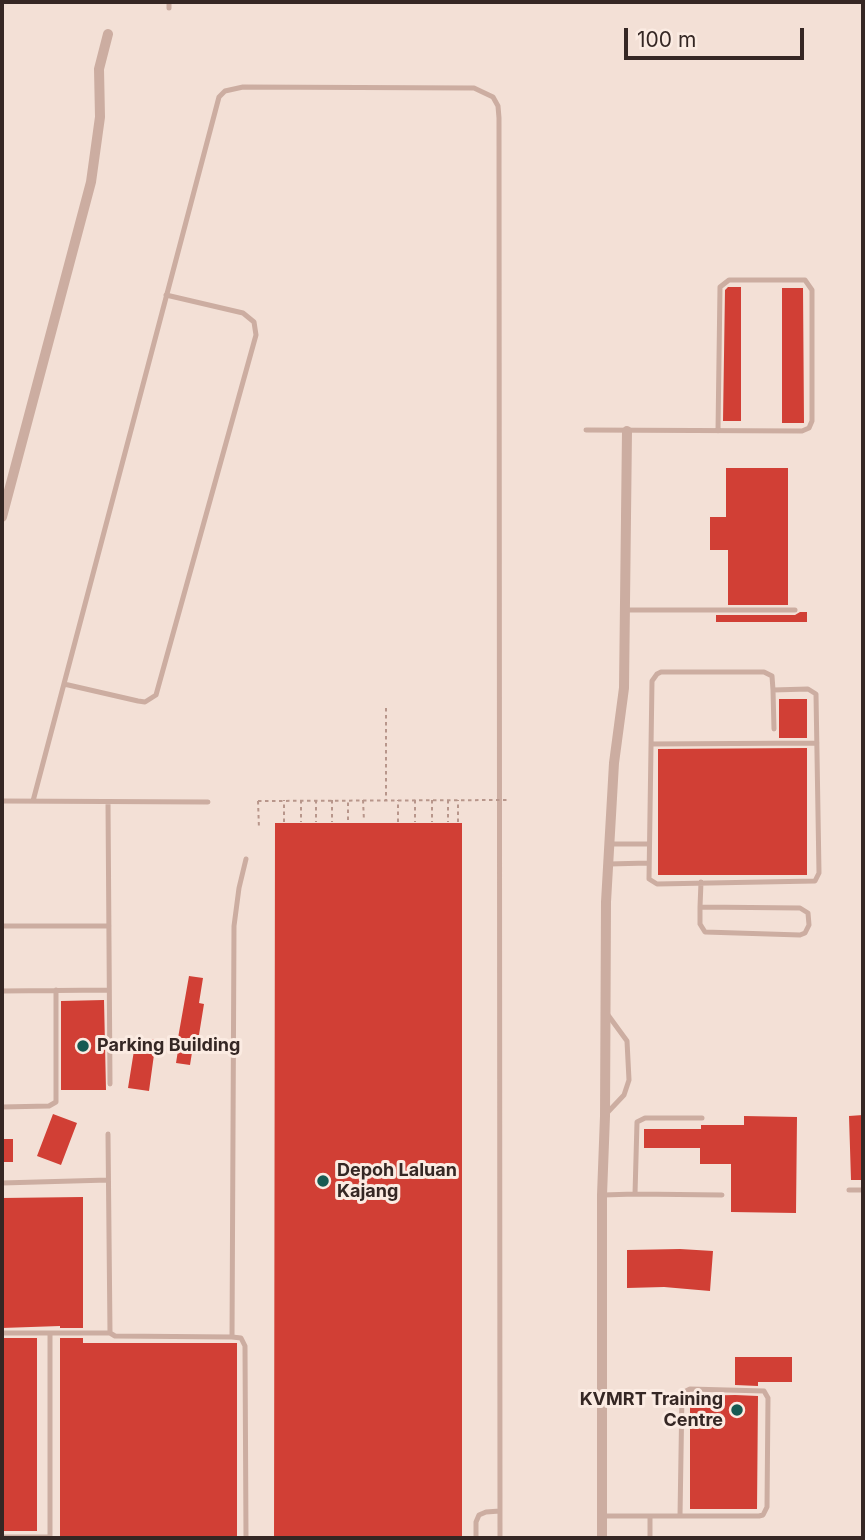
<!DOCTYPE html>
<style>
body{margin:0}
#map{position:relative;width:865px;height:1540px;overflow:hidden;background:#f3e0d6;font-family:Inter,sans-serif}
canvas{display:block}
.frame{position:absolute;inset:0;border:4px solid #352724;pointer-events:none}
.scale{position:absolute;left:624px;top:28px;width:180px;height:32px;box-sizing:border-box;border:4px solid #352724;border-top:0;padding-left:9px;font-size:21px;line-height:24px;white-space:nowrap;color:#352724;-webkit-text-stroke:5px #fbebe2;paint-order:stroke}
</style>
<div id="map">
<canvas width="865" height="1540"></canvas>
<div class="frame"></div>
<div class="scale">100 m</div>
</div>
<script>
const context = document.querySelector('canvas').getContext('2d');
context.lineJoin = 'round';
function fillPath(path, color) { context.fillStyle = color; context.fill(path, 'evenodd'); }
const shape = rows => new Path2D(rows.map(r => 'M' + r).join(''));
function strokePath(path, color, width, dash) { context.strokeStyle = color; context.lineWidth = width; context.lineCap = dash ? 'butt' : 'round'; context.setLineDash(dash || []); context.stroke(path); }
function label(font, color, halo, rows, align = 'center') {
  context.font = font + ' Inter,sans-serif'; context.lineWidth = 6; context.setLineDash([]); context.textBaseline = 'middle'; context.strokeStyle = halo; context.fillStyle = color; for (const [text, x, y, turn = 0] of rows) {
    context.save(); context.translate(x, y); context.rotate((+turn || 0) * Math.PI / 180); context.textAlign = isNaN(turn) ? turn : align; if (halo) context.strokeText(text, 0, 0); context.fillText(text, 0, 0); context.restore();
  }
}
fillPath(shape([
 [728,287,741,287,741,421,723,421,725,290],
 [782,288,803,288,804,423,782,423],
 [726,468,788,468,788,605,728,605,728,550,710,550,710,517,726,517],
 [800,612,807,612,807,622,716,622,716,615,795,615],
 [779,699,807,699,807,738,779,738],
 [807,748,807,875,658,875,658,749],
 [275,823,462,823,462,1538,274,1538],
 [189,976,203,978,199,1003,204,1004,198,1041,194,1040,190,1065,176,1063,180,1038,178,1038],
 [104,1000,106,1090,61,1090,61,1001],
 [136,1038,156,1040,149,1091,128,1088],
 [53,1114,77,1123,61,1165,37,1156],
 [863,1115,863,1180,851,1180,849,1116],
 [744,1116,797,1117,796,1213,731,1212,731,1164,700,1164,700,1148,644,1148,644,1129,701,1129,701,1125,744,1125],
 [2,1139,13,1139,13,1162,2,1162],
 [83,1197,83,1328,60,1328,60,1326,2,1328,2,1198],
 [680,1249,713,1251,710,1291,664,1287,627,1288,627,1250],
 [2,1338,37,1338,37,1531,2,1531],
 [60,1338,83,1338,83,1343,237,1343,237,1538,60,1538],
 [735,1357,792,1357,792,1382,758,1382,758,1386,735,1385],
 [735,1395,758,1396,757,1509,690,1509,690,1396]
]), '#d13f35');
strokePath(shape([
 [386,708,386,800],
 [301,800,301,822],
 [316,800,316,822],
 [332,800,332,822],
 [363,800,364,821],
 [415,800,415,822],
 [432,800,432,822],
 [448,800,448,822],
 [258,801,259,829],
 [348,820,348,800],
 [284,822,284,800],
 [398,822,398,800],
 [458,822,458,800]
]), '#b8968b', 2, [3.5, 3.5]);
strokePath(shape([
 [169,8,169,2],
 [586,430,802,431,809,428,812,421,812,290,805,280,729,280,720,287,718,431],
 [626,610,795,610],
 [661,672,764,672,772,676,773,690,808,689,816,694,819,873,815,881,657,884,649,879,652,681,657,674,661,672],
 [64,684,138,701,145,702,156,695,256,335,254,322,243,313,166,295],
 [773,690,774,729],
 [651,744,817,743],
 [2,801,208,802],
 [33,801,219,97,225,91,243,87,474,88,493,97,498,106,499,118,500,1538],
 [108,802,110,1084],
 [609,844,649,844],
 [609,864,648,863],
 [700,907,800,908,808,913,809,925,805,933,800,935,705,932,700,924,700,907,701,882],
 [2,926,109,926],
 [2,991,109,990],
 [2,1107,49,1106,56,1102,56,990],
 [607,1113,624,1095,629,1080,627,1041,608,1015],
 [702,1118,645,1118,637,1122,635,1194,722,1195],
 [2,1183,108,1180],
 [849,1190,863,1190],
 [603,1195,635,1194],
 [2,1333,110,1333,108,1134],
 [110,1333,115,1336,232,1337],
 [602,1516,759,1516,763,1515,767,1507,768,1398,764,1391,690,1389,682,1393,680,1516],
 [650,1516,650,1538],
 [2,1537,50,1537],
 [50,1538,50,1333],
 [246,1538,245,1346,241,1338,232,1337,234,926,239,888,246,859],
 [476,1538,476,1522,479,1515,486,1512,500,1511]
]), '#ccada1', 5);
strokePath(shape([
 [2,517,91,182,100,117,99,69,108,34],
 [602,1538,602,1195,605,1116,606,902,614,763,624,688,627,431]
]), '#ccada1', 10);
strokePath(shape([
 [258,801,508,800]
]), '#b8968b', 2, [3.5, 3.5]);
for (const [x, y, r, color] of [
 [83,1046,7,"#175a52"],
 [323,1181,7,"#175a52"],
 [737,1410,7,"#175a52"]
]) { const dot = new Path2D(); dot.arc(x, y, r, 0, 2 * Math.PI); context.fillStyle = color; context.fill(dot); strokePath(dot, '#fbebe2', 2.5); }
label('bold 18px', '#352724', '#fbebe2', [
 ["Parking Building",97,1046],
 ["Depoh Laluan",337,1171],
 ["Kajang",337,1192],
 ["KVMRT Training",723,1400,"right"],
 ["Centre",723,1421,"right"]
], 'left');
</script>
